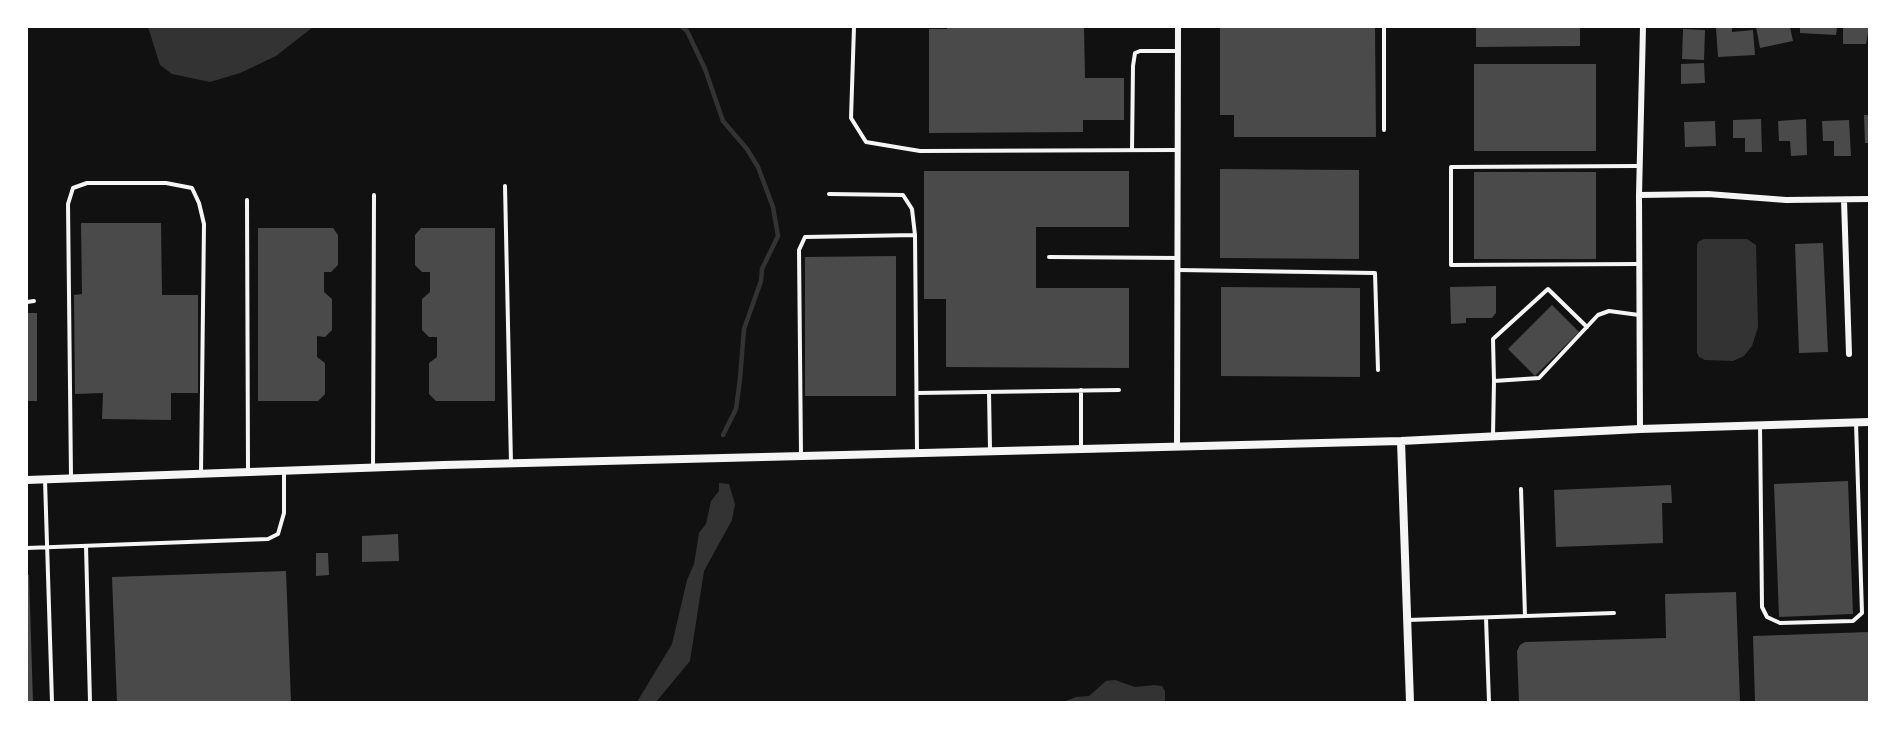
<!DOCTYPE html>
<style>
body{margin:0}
#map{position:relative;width:1896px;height:729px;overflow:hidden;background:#111;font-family:Mulish,sans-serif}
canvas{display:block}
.frame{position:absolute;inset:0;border:28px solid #fff;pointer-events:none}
</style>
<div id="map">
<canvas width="1896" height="729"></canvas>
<div class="frame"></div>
</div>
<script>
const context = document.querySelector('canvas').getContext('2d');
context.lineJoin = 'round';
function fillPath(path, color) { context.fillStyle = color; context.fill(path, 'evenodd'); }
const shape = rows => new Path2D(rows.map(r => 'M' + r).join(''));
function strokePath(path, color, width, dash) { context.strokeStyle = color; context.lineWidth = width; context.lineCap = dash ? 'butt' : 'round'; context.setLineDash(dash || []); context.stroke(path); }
fillPath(shape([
 [148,27,313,27,276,56,240,73,210,82,172,74,160,65],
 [1704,239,1747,239,1756,245,1758,327,1752,346,1744,356,1733,361,1705,360,1699,357,1697,353,1697,245,1699,241],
 [719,483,729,484,735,504,732,520,704,571,690,661,656,702,637,702,672,644,687,580,694,564,699,533,706,524,711,501,719,491],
 [1115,680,1135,687,1154,685,1162,686,1165,691,1165,702,1063,702,1076,697,1089,696,1106,681]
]), '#333');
strokePath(shape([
 [682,27,687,31,705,69,723,121,747,149,758,167,773,207,778,236,762,269,761,281,744,329,740,379,736,409,723,435]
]), '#333', 4.5);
fillPath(shape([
 [947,27,1084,28,1085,78,1124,78,1124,120,1083,120,1083,132,929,133,929,29,947,29],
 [1220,27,1375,27,1376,137,1234,137,1234,115,1220,115],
 [1476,27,1580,27,1580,46,1476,47],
 [1756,27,1790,27,1793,41,1760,48],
 [1800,27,1837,27,1836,35,1800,33],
 [1843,27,1869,27,1866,44,1843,44],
 [1716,28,1732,28,1732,32,1753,30,1755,55,1718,57],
 [1683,29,1705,30,1704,60,1682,59],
 [1704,63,1705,83,1681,84,1681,64],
 [1474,64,1596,64,1596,151,1474,151],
 [1864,115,1869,115,1869,143,1865,143],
 [1761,119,1762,152,1745,152,1745,138,1733,138,1733,120],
 [1806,119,1807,155,1791,156,1790,141,1779,141,1778,121],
 [1849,120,1851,156,1834,156,1834,141,1823,141,1822,121],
 [1715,121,1716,146,1685,147,1684,122],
 [1220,169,1359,170,1359,259,1220,258],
 [924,171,1129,171,1129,227,1036,227,1036,288,1129,288,1129,368,946,367,946,299,924,299],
 [1474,172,1596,172,1596,259,1474,259],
 [81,223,161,223,162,295,198,295,198,393,171,393,171,420,102,419,103,393,75,394,74,295,82,294],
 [258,228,333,228,338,235,338,265,331,272,324,272,324,292,332,299,332,330,325,337,317,336,317,357,325,363,325,394,318,401,258,401],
 [421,228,495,228,495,401,436,401,429,394,429,363,437,357,437,337,429,337,422,330,422,299,430,292,430,272,422,272,415,265,415,235],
 [1823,243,1828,352,1799,353,1795,244],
 [896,256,896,396,805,396,805,257],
 [1496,286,1496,313,1492,318,1466,318,1466,323,1451,324,1450,287],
 [1221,287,1360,288,1360,377,1221,376],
 [1552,305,1579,332,1535,376,1508,349],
 [27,313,37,313,37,401,27,401],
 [1848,481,1853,614,1779,617,1774,484],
 [1671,485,1672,503,1662,503,1663,543,1556,547,1554,490],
 [398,534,399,561,362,562,362,536],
 [316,553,328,553,329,575,316,576],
 [286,571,291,702,117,702,112,577],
 [27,575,29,575,33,702,27,702],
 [1736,592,1740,702,1519,702,1517,651,1520,645,1525,642,1666,638,1665,594],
 [1869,632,1869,702,1755,702,1753,636]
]), '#4a4a4a');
strokePath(shape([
 [854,27,851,118,866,142,920,151,1177,150],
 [1384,130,1384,27],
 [1132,150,1133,66,1135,53,1140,51,1178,51],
 [505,186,511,463],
 [829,194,903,195,912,209,915,235,917,452],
 [247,200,248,471],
 [1049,257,1178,258],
 [1639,264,1451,265,1451,167,1639,166],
 [1178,270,1375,273,1378,370],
 [27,302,34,301],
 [1494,381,1493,339,1548,289,1587,327],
 [989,392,990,450],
 [917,393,1119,390],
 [1760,426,1762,607,1767,617,1780,623,1853,621,1862,613,1856,423],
 [1493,435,1494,381,1539,378,1598,315,1609,311,1639,315],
 [1081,448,1081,390],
 [801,455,799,250,805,237,915,235],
 [373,467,374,195],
 [71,477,68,204,73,188,87,183,166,183,192,188,199,203,204,224,201,473],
 [45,480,52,702],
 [1521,489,1525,616],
 [86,546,90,702],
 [27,548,268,539,278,534,284,513,284,471],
 [1486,618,1489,702],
 [1408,620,1614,613]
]), '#f5f5f5', 4);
strokePath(shape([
 [1639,195,1708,194,1786,200,1869,199],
 [1844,200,1849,354],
 [1640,429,1639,195,1643,27],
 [1177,446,1178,27]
]), '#f5f5f5', 6);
strokePath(shape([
 [1401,441,1410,702],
 [27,480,444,465,1401,441,1640,429,1869,422]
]), '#f5f5f5', 8);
</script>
